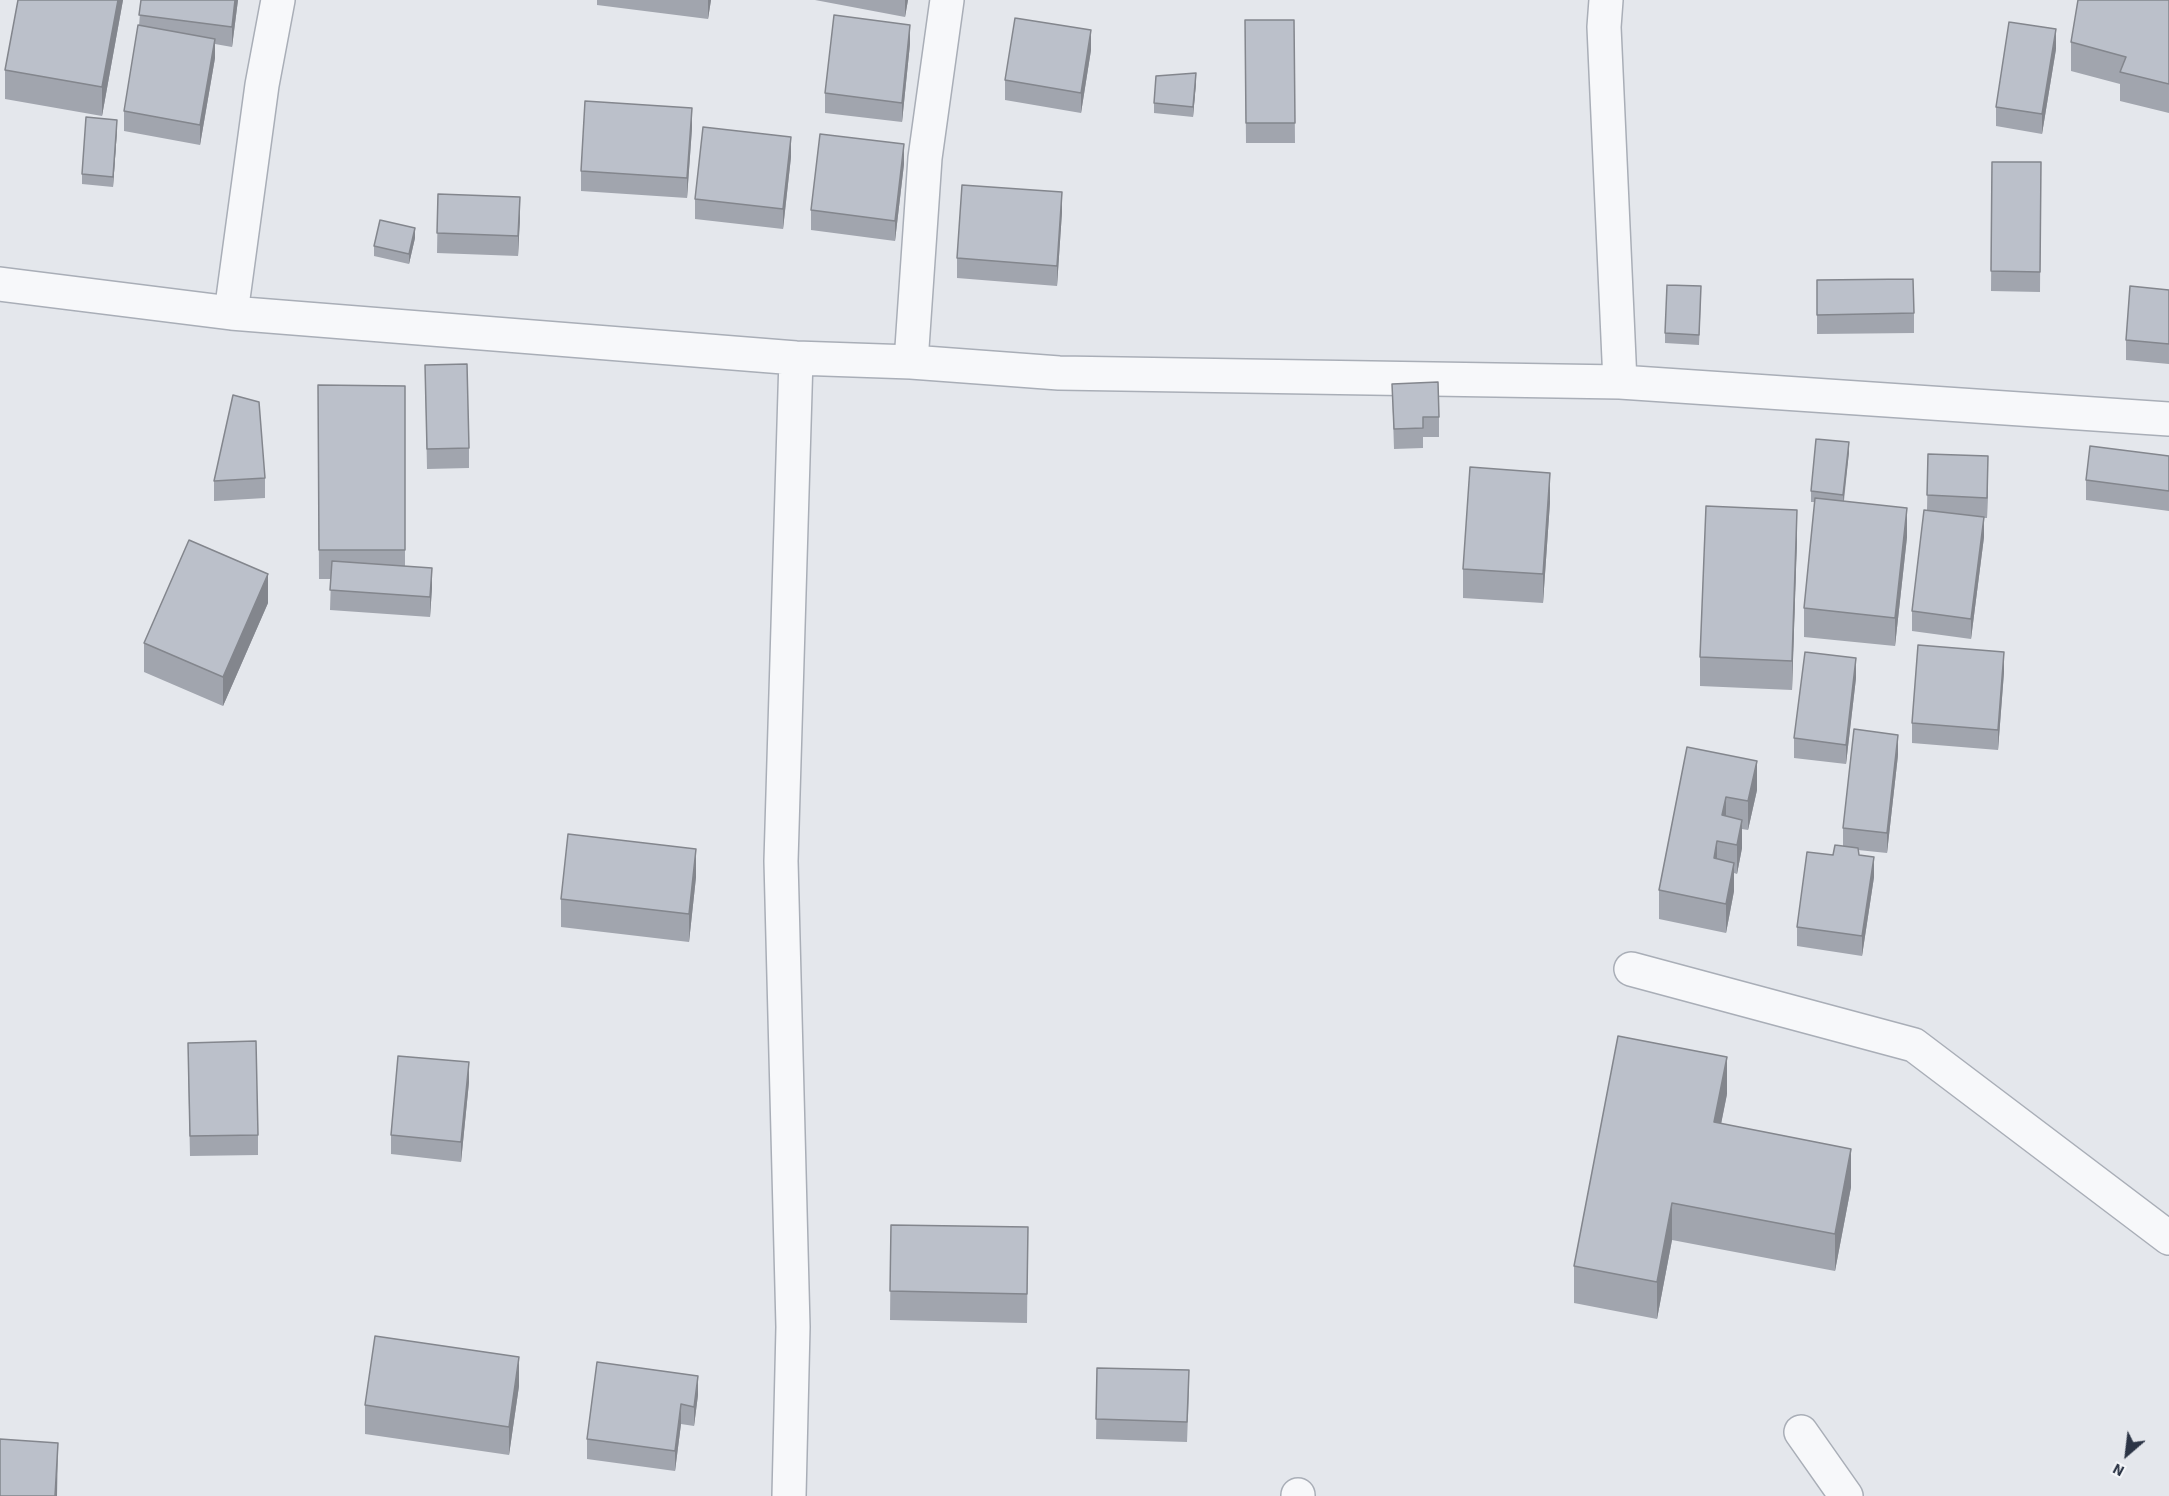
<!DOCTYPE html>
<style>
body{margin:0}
#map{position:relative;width:2169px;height:1496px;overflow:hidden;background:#e4e7ec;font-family:"Source Sans 3",sans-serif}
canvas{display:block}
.north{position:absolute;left:2097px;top:1424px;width:60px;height:60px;-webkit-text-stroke:4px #f4f6f9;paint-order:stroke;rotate:208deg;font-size:16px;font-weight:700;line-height:24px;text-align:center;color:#2b3445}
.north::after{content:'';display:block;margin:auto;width:21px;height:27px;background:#2b3445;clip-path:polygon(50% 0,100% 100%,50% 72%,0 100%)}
</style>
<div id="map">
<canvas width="2169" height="1496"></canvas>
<div class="north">N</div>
</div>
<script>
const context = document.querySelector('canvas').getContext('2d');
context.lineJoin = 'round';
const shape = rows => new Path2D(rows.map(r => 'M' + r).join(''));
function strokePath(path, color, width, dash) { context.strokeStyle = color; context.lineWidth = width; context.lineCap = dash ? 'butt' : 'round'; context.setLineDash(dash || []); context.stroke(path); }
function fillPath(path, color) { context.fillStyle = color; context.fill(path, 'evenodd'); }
const minor = shape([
 [1606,0,1604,27,1620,382],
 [0,284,231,313,796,358,911,362,1059,373,1620,382,2169,419],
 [231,313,262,85,278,0],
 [911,362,925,158,947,0],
 [1631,969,1914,1045,2169,1238],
 [1801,1432,1846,1496],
 [1298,1495,1298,1496],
 [789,1496,793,1327,781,861,796,358]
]);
strokePath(minor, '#a9aeb7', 36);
strokePath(minor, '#f7f8fa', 33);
fillPath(shape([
 [18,0,123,0,102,116,5,99,5,70],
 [141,0,238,0,232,47,215,44,215,58,200,145,124,131,124,111,139,26],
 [597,0,711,0,708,19,597,5],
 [815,0,908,0,905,17],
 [2169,0,2169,113,2120,101,2120,84,2071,71,2071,42],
 [1245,20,1294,20,1295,143,1246,143],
 [910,44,902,122,825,113,825,93],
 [2056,49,2042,134,1996,126,1996,107],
 [1091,50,1081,113,1005,100,1005,80],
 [1196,83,1193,117,1154,113,1154,103],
 [692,128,687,198,581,191,581,171],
 [117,130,113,187,82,184,82,174],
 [791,157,783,229,695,219,695,199],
 [1992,162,2041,162,2040,292,1991,291],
 [904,164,895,241,811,230,811,210],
 [438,194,520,217,518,256,437,253],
 [1062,212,1057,286,957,278,957,258],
 [415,238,409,264,374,256,374,246],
 [1817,280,1914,313,1914,333,1817,334],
 [2169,290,2169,364,2126,360,2126,340],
 [1701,297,1699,345,1665,343,1665,333],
 [425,365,469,448,469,468,427,469],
 [1392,384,1439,417,1439,437,1423,437,1423,448,1394,449],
 [318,385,405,386,405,566,432,588,430,617,330,610,331,579,319,579],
 [1849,452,1844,501,1907,537,1895,646,1804,637,1804,608,1815,502,1811,502,1811,491],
 [1928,454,1988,476,1987,518,1984,518,1984,537,1971,639,1912,631,1912,611,1927,510],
 [2169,456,2169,511,2086,500,2086,480],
 [265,478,265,498,214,501,214,481],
 [1550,502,1543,603,1463,598,1463,569],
 [1797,539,1792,690,1700,686,1700,657],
 [268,603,223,706,144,672,144,643],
 [2004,672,1998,750,1912,743,1912,723],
 [1856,678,1846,764,1794,758,1794,738],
 [1687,747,1757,790,1748,830,1742,829,1742,848,1737,874,1734,873,1734,891,1726,933,1659,919,1659,890],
 [1898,755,1887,853,1858,850,1859,855,1874,877,1862,956,1797,946,1797,927,1833,855,1843,846,1843,828],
 [696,877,689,942,561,927,561,899],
 [188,1063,258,1135,258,1155,190,1156],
 [469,1082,461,1162,391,1154,391,1135],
 [1727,1094,1721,1124,1851,1187,1835,1271,1672,1240,1657,1319,1574,1303,1574,1266],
 [891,1225,1028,1227,1027,1323,890,1320],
 [1097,1368,1189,1390,1187,1442,1096,1439],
 [519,1386,509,1455,365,1434,365,1405],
 [698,1395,694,1426,681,1424,675,1471,587,1459,587,1439]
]), '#a1a5ae');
fillPath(shape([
 [118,0,123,0,102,116,102,87],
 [235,0,238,0,232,47,232,27],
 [708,0,711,0,708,19],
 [905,0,908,0,905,17],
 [910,25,910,44,902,122,902,103],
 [2056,29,2056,49,2042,134,2042,114],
 [1091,30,1091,50,1081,113,1081,93],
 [215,39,215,58,200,145,200,125],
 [1196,73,1196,83,1193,117,1193,107],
 [692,108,692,128,687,198,687,178],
 [117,120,117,130,113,187,113,177],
 [791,137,791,157,783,229,783,209],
 [904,144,904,164,895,241,895,221],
 [1062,192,1062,212,1057,286,1057,266],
 [520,197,520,217,518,256,518,236],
 [415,228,415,238,409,264,409,254],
 [1849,442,1849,452,1843,505,1843,495],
 [1988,456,1988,476,1987,518,1987,498],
 [1550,473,1550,502,1543,603,1543,574],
 [1907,508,1907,537,1895,646,1895,618],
 [1797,510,1797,539,1792,690,1792,661],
 [1984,517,1984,537,1971,639,1971,619],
 [432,568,432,588,430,617,430,597],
 [268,574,268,603,223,706,223,677],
 [2004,652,2004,672,1998,750,1998,730],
 [1856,658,1856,678,1846,764,1846,745],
 [1898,735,1898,755,1887,853,1887,833],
 [1757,761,1757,790,1748,830,1748,801],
 [1726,797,1726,826,1722,844,1722,815],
 [1742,820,1742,848,1737,874,1737,845],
 [1717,841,1717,869,1714,858],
 [696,849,696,877,689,942,689,914],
 [1874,857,1874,877,1862,956,1862,936],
 [1734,863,1734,891,1726,933,1726,904],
 [1727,1057,1727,1094,1714,1159,1714,1122],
 [469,1062,469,1082,461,1162,461,1142],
 [1851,1149,1851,1187,1835,1271,1835,1234],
 [1672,1203,1672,1240,1657,1319,1657,1282],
 [519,1357,519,1386,509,1455,509,1427],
 [698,1376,698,1395,694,1426,694,1407],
 [681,1404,681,1424,675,1471,675,1451],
 [58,1443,57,1496,55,1496]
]), '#83868d');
const building = shape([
 [18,0,118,0,102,87,5,70,18,0],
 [141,0,235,0,232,27,139,15,141,0],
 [2078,0,2169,0,2169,84,2120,72,2126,57,2071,42,2078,0],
 [834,15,910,25,902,103,825,93,834,15],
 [1015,18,1091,30,1081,93,1005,80,1015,18],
 [1245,20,1294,20,1295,123,1246,123,1245,20],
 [2009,22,2056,29,2042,114,1996,107,2009,22],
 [138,25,215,39,200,125,124,111,138,25],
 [1196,73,1193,107,1154,103,1156,76,1196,73],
 [585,101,692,108,687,178,581,171,585,101],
 [86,117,117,120,113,177,82,174,86,117],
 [703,127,791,137,783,209,695,199,703,127],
 [820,134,904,144,895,221,811,210,820,134],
 [1992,162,2041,162,2040,272,1991,271,1992,162],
 [962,185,1062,192,1057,266,957,258,962,185],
 [438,194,520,197,518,236,437,233,438,194],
 [380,220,415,228,409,254,374,246,380,220],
 [1913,279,1914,313,1817,315,1817,280,1913,279],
 [1667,285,1701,286,1699,335,1665,333,1667,285],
 [2130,286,2169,290,2169,344,2126,340,2130,286],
 [467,364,469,448,427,449,425,365,467,364],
 [1438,382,1439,417,1423,417,1423,428,1394,429,1392,384,1438,382],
 [318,385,405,386,405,550,319,550,318,385],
 [233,395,259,402,265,478,214,481,233,395],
 [1816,439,1849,442,1843,495,1811,491,1816,439],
 [2090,446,2169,456,2169,491,2086,480,2090,446],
 [1928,454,1988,456,1987,498,1927,495,1928,454],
 [1470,467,1550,473,1543,574,1463,569,1470,467],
 [1815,498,1907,508,1895,618,1804,608,1815,498],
 [1706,506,1797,510,1792,661,1700,657,1706,506],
 [1924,510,1984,517,1971,619,1912,611,1924,510],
 [189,540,268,574,223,677,144,643,189,540],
 [332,561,432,568,430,597,330,590,332,561],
 [1918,645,2004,652,1998,730,1912,723,1918,645],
 [1805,652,1856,658,1846,745,1794,738,1805,652],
 [1854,729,1898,735,1887,833,1843,828,1854,729],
 [1687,747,1757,761,1748,801,1726,797,1722,815,1742,820,1737,845,1717,841,1714,858,1734,863,1726,904,1659,890,1687,747],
 [568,834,696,849,689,914,561,899,568,834],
 [1835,845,1858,848,1859,855,1874,857,1862,936,1797,927,1807,852,1833,855,1835,845],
 [1618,1036,1727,1057,1714,1122,1851,1149,1835,1234,1672,1203,1657,1282,1574,1266,1618,1036],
 [256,1041,258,1135,190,1136,188,1043,256,1041],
 [398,1056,469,1062,461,1142,391,1135,398,1056],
 [891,1225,1028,1227,1027,1294,890,1291,891,1225],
 [375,1336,519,1357,509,1427,365,1405,375,1336],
 [597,1362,698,1376,694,1407,681,1404,675,1451,587,1439,597,1362],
 [1097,1368,1189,1370,1187,1422,1096,1419,1097,1368],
 [0,1439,58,1443,55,1496,0,1496,0,1439]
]);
fillPath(building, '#bbc0ca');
strokePath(building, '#83868d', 1.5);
</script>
